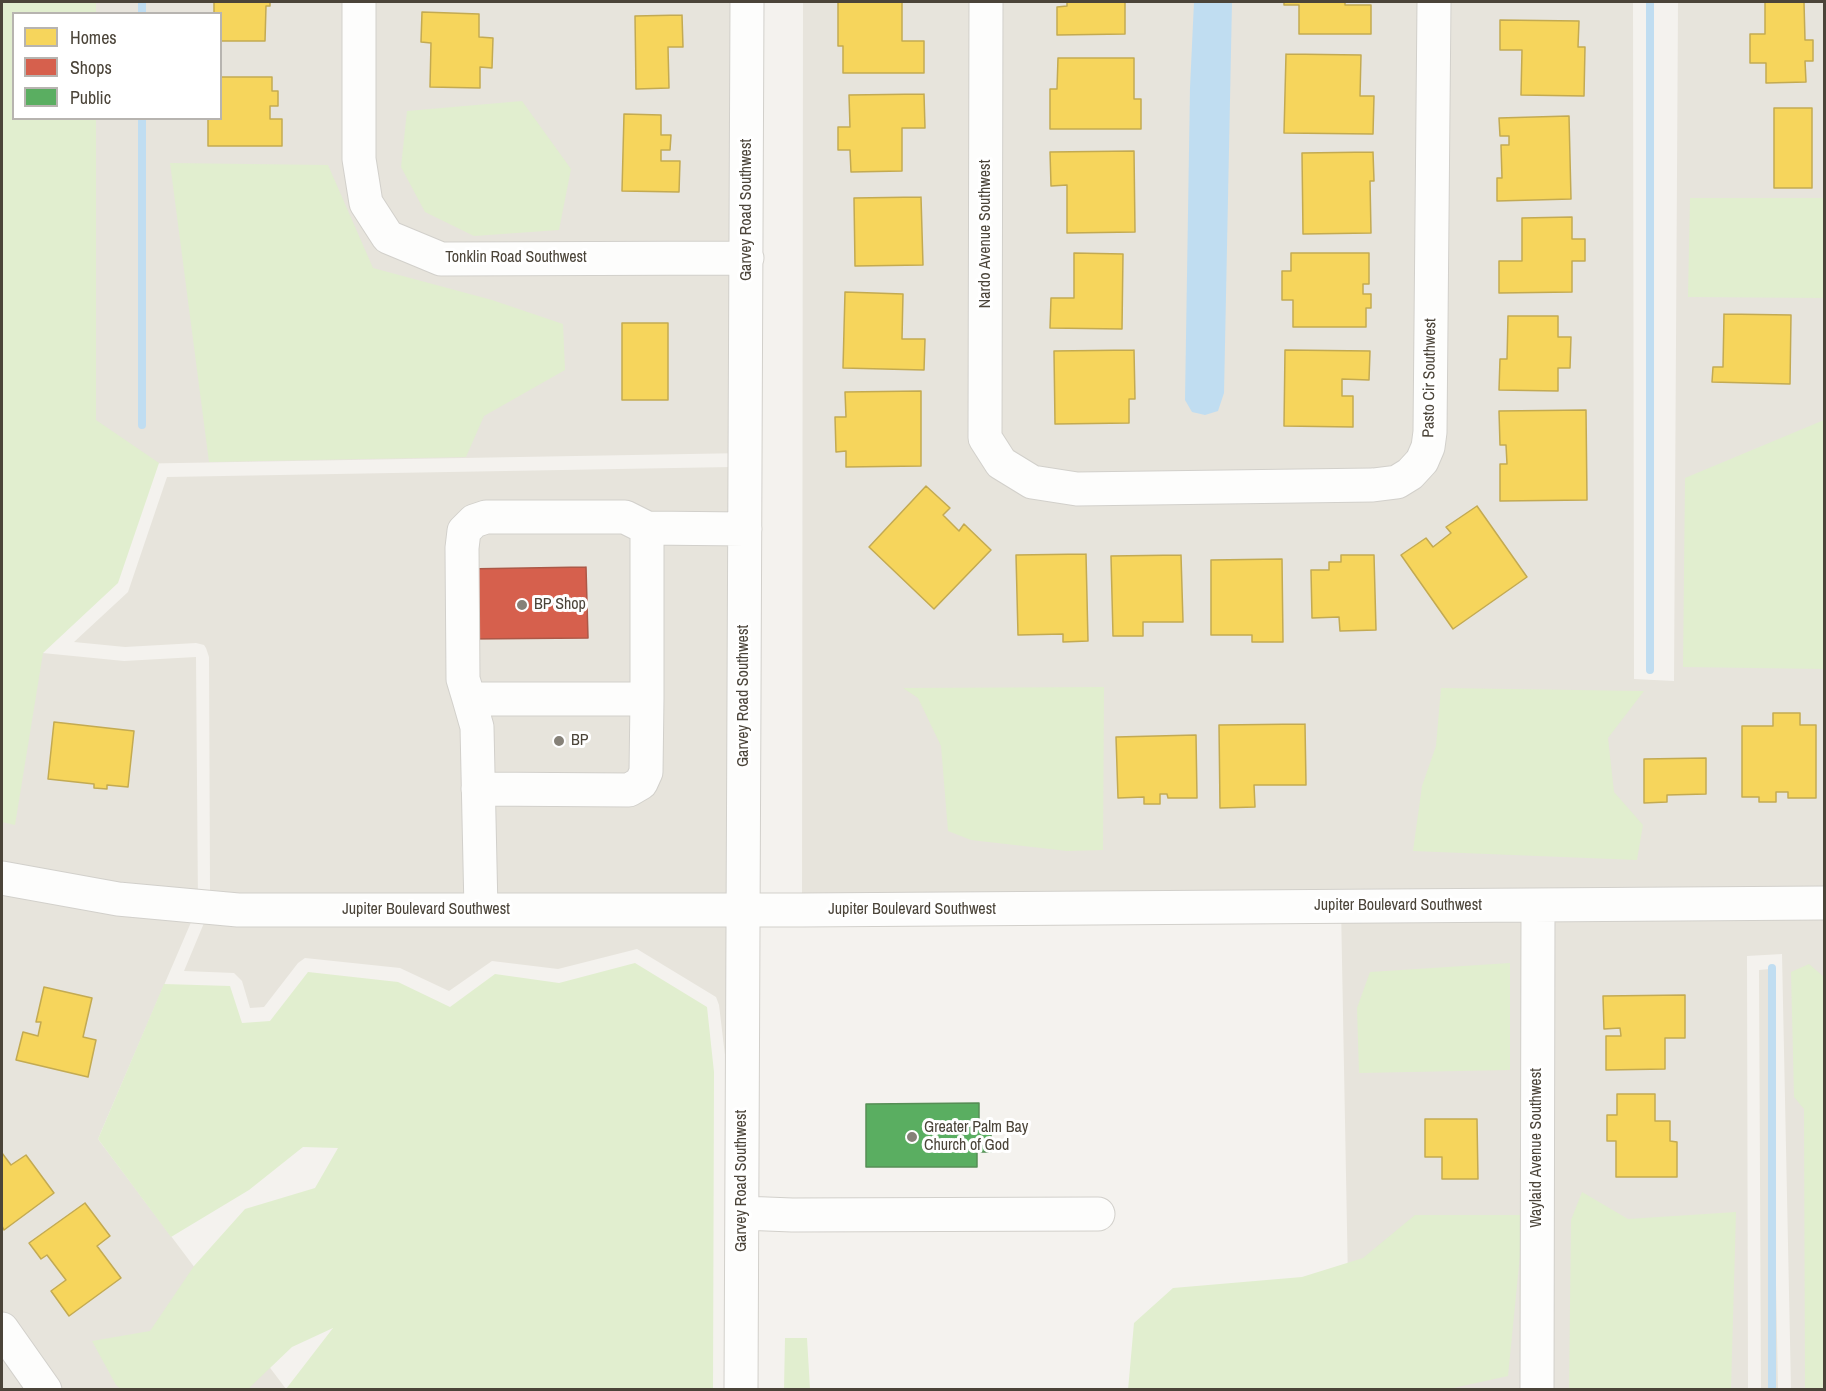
<!DOCTYPE html>
<style>
body{margin:0}
#map{position:relative;width:1826px;height:1391px;overflow:hidden;background:#f4f2ee;font-family:"Archivo Narrow",sans-serif}
canvas{display:block}
.frame{position:absolute;inset:0;border:3px solid #4b4439;pointer-events:none}
.legend{position:absolute;left:12px;top:12px;width:210px;height:108px;box-sizing:border-box;background:#fff;border:2px solid #b7b4b0;margin:0;padding:8px 10px;list-style:none;font-size:18px;color:#4b4439}
.legend li{display:flex;align-items:center;gap:12px;height:30px}
.legend b{width:30px;border:2px solid #b7b4b0}
</style>
<div id="map">
<canvas width="1826" height="1391"></canvas>
<div class="frame"></div>
<ul class="legend">
<li><b style="height:16px;background:#f6d55c"></b>Homes</li>
<li><b style="height:16px;background:#d6604d"></b>Shops</li>
<li><b style="height:16px;background:#5aae61"></b>Public</li>
</ul>
</div>
<script>
const context = document.querySelector('canvas').getContext('2d');
context.lineJoin = 'round';
function fillPath(path, color) { context.fillStyle = color; context.fill(path, 'evenodd'); }
const shape = rows => new Path2D(rows.map(r => 'M' + r).join(''));
function strokePath(path, color, width, dash) { context.strokeStyle = color; context.lineWidth = width; context.lineCap = dash ? 'butt' : 'round'; context.setLineDash(dash || []); context.stroke(path); }
function label(font, color, halo, rows, align = 'center') {
  context.font = font + ' "Archivo Narrow",sans-serif'; context.lineWidth = 6; context.setLineDash([]); context.textBaseline = 'middle'; context.strokeStyle = halo; context.fillStyle = color; for (const [text, x, y, turn = 0] of rows) {
    context.save(); context.translate(x, y); context.rotate((+turn || 0) * Math.PI / 180); context.textAlign = isNaN(turn) ? turn : align; if (halo) context.strokeText(text, 0, 0); context.fillText(text, 0, 0); context.restore();
  }
}
fillPath(shape([
 [61,2,747,2,746,453,66,465,62,119,220,118,220,14,61,13],
 [803,2,1633,2,1634,679,1674,681,1678,2,1824,2,1824,1389,1791,1389,1782,954,1747,956,1748,1389,1350,1389,1341,907,802,910],
 [731,467,729,894,239,894,210,891,209,657,206,648,204,645,196,643,125,647,74,642,128,592,167,477],
 [2,649,124,661,196,657,198,906,98,1139,286,1389,2,1389],
 [204,923,237,927,728,927,727,1072,719,1005,716,997,637,949,558,969,492,961,449,991,400,968,305,958,298,963,264,1007,250,1008,242,981,234,973,184,971],
 [1770,969,1778,1389,1761,1390,1759,970]
]), '#e7e4dc');
fillPath(shape([
 [2,2,96,2,96,13,14,14,14,118,96,119,96,420,159,463,118,583,43,653,15,825,2,822],
 [522,101,571,169,559,230,474,236,425,212,401,167,407,111],
 [170,163,328,165,373,268,492,300,563,324,565,370,484,416,466,457,209,462],
 [1690,198,1824,198,1824,298,1688,297],
 [1824,420,1824,669,1683,667,1685,478],
 [1104,687,1103,850,1067,851,971,840,948,831,941,746,918,698,903,688],
 [1441,688,1644,691,1608,738,1614,792,1643,825,1637,860,1413,851,1422,786,1436,746],
 [635,963,707,1007,714,1072,713,1389,286,1389,333,1328,292,1347,248,1389,122,1390,116,1385,92,1341,150,1331,194,1266,245,1209,315,1188,338,1148,303,1147,249,1190,171,1237,98,1139,164,984,230,986,242,1023,270,1021,308,972,398,982,450,1007,495,974,559,983],
 [1510,963,1510,1070,1359,1073,1357,1008,1370,972],
 [1809,964,1824,977,1824,1390,1805,1389,1804,1109,1794,1097,1791,972],
 [1582,1192,1628,1219,1736,1212,1731,1389,1569,1389,1571,1220],
 [1415,1215,1524,1215,1508,1376,1444,1390,1128,1390,1134,1323,1173,1288,1302,1277,1363,1258],
 [785,1338,807,1338,810,1389,784,1389]
]), '#e1eecf');
fillPath(shape([
 [1194,2,1232,2,1224,393,1218,411,1205,415,1192,412,1185,400,1190,88]
]), '#c0ddf1');
const homes = shape([
 [214,2,270,2,270,6,266,6,265,41,220,41,220,14,214,14,214,2],
 [838,2,902,2,902,41,924,41,924,73,843,73,843,46,838,46,838,2],
 [1067,2,1125,2,1125,34,1057,35,1057,7,1067,6,1067,2],
 [1284,2,1345,2,1345,5,1371,5,1371,34,1299,34,1299,5,1284,5,1284,2],
 [1765,2,1804,2,1805,40,1813,40,1813,61,1805,61,1806,82,1766,83,1766,63,1750,63,1750,34,1765,34,1765,2],
 [422,12,479,14,479,37,493,38,492,68,480,67,480,88,430,87,431,43,421,42,422,12],
 [682,15,683,47,668,47,669,88,636,89,635,16,682,15],
 [1500,20,1579,21,1578,47,1585,47,1584,96,1521,95,1522,50,1500,50,1500,20],
 [1286,54,1361,55,1360,96,1374,96,1373,134,1284,133,1286,54],
 [1058,58,1134,58,1134,99,1141,99,1141,129,1050,129,1050,89,1057,89,1058,58],
 [220,77,272,77,272,91,278,91,278,106,270,106,270,119,282,119,282,146,208,146,208,118,220,118,220,77],
 [924,94,925,128,902,128,902,171,851,172,850,150,838,150,838,127,850,127,849,95,924,94],
 [1774,108,1812,108,1812,188,1774,188,1774,108],
 [624,114,661,115,661,135,671,135,670,150,661,150,661,161,680,161,679,192,622,191,624,114],
 [1569,116,1571,199,1497,201,1497,178,1502,178,1501,145,1509,145,1509,136,1500,136,1499,118,1569,116],
 [1134,151,1135,232,1067,233,1067,185,1051,186,1050,152,1134,151],
 [1373,152,1374,181,1370,181,1371,233,1303,234,1302,153,1373,152],
 [921,197,923,265,855,266,854,198,921,197],
 [1572,217,1572,239,1585,239,1585,261,1572,261,1572,292,1499,293,1499,261,1522,261,1522,218,1572,217],
 [1074,253,1123,254,1122,329,1050,328,1051,298,1074,298,1074,253],
 [1291,253,1369,253,1369,284,1363,284,1363,294,1371,294,1371,308,1366,308,1366,327,1293,327,1293,300,1282,300,1282,271,1291,271,1291,253],
 [845,292,903,294,902,339,925,339,924,370,843,368,845,292],
 [1724,314,1791,315,1790,384,1712,382,1713,367,1723,367,1724,314],
 [1508,316,1558,316,1558,337,1571,337,1570,368,1558,368,1558,391,1499,390,1500,359,1507,359,1508,316],
 [622,323,668,323,668,400,622,400,622,323],
 [1134,350,1135,399,1129,399,1129,423,1055,424,1054,351,1134,350],
 [1285,350,1370,351,1369,380,1342,379,1342,396,1353,396,1353,427,1284,426,1285,350],
 [921,391,921,466,846,467,846,451,836,452,835,417,846,417,845,392,921,391],
 [1586,410,1587,500,1500,501,1500,464,1507,464,1506,445,1500,445,1499,411,1586,410],
 [926,486,950,508,943,515,959,531,964,524,991,550,934,609,869,547,926,486],
 [1477,506,1527,577,1453,629,1401,555,1426,538,1433,547,1451,533,1446,527,1477,506],
 [1086,554,1088,641,1063,642,1063,634,1018,635,1016,555,1086,554],
 [1181,555,1183,622,1143,622,1143,636,1113,636,1111,556,1181,555],
 [1341,555,1374,555,1376,630,1340,631,1339,617,1312,618,1311,570,1329,570,1329,562,1341,562,1341,555],
 [1282,559,1283,642,1252,642,1252,635,1211,635,1211,560,1282,559],
 [1773,713,1800,713,1800,725,1816,725,1816,798,1788,798,1788,792,1776,792,1776,802,1759,802,1759,797,1742,797,1742,726,1773,726,1773,713],
 [54,722,134,731,128,787,107,785,107,789,94,788,94,784,48,779,54,722],
 [1305,724,1306,785,1254,785,1255,807,1220,808,1219,725,1305,724],
 [1196,735,1197,798,1168,798,1167,794,1160,794,1160,804,1144,804,1144,797,1118,798,1116,737,1196,735],
 [1706,758,1706,794,1667,795,1667,802,1644,803,1644,759,1706,758],
 [44,987,92,998,83,1037,96,1040,88,1077,16,1060,23,1032,38,1036,41,1022,36,1022,44,987],
 [1685,995,1685,1038,1665,1038,1665,1069,1606,1070,1606,1036,1621,1036,1620,1028,1604,1029,1603,996,1685,995],
 [1617,1094,1655,1094,1655,1121,1670,1121,1670,1141,1677,1142,1677,1177,1616,1177,1616,1141,1607,1141,1607,1115,1617,1115,1617,1094],
 [1425,1119,1477,1119,1478,1179,1442,1179,1442,1157,1425,1157,1425,1119],
 [2,1153,11,1165,26,1155,54,1193,4,1230,2,1226,2,1153],
 [85,1203,110,1236,97,1246,121,1278,69,1316,51,1291,66,1280,47,1255,41,1259,29,1243,85,1203]
]);
fillPath(homes, '#f6d55c');
strokePath(homes, '#c3aa52', 1.5);
const shops = shape([
 [586,567,588,638,465,639,464,569,586,567]
]);
fillPath(shops, '#d6604d');
strokePath(shops, '#ac5847', 1.5);
const public = shape([
 [979,1103,979,1123,991,1123,991,1152,977,1152,977,1167,866,1167,866,1104,979,1103]
]);
fillPath(public, '#5aae61');
strokePath(public, '#568e55', 1.5);
strokePath(shape([
 [142,2,142,14],
 [142,118,142,425],
 [1650,670,1650,2],
 [1772,968,1772,1390]
]), '#c0ddf1', 8);
const minor = shape([
 [359,2,359,159,366,203,388,237,441,259,747,258],
 [986,2,985,438,1001,463,1032,482,1077,489,1373,485,1397,482,1410,474,1422,461,1428,447,1430,432,1434,2],
 [469,699,463,679,462,548,464,531,474,521,486,517,625,517,647,528],
 [478,789,629,790,641,783,646,772,647,699],
 [2,878,118,899,238,910,802,910,1824,903],
 [481,910,477,727,469,699,647,699,647,528,745,529],
 [742,1213,792,1215,1098,1214],
 [2,1329,45,1390],
 [741,1390,747,2],
 [1537,1390,1538,906]
]);
strokePath(minor, '#d2d0cb', 35);
strokePath(minor, '#fdfdfc', 33);
for (const [x, y, r, color] of [
 [522,605,6,"#868178"],
 [559,741,6,"#868178"],
 [912,1137,6,"#868178"]
]) { const dot = new Path2D(); dot.arc(x, y, r, 0, 2 * Math.PI); context.fillStyle = color; context.fill(dot); strokePath(dot, '#fff', 2); }
label('16px', '#4b4439', '#fff', [
 ["Garvey Road Southwest",747,210,-90],
 ["Nardo Avenue Southwest",986,234,-90],
 ["Tonklin Road Southwest",516,258],
 ["Pasto Cir Southwest",1430,378,-89],
 ["Garvey Road Southwest",744,696,-90],
 ["Jupiter Boulevard Southwest",1398,906],
 ["Jupiter Boulevard Southwest",426,910],
 ["Jupiter Boulevard Southwest",912,910],
 ["Waylaid Avenue Southwest",1537,1148,-90],
 ["Garvey Road Southwest",742,1181,-90]
]);
label('16px', '#4b4439', '#fff', [
 ["BP Shop",534,605],
 ["BP",571,741],
 ["Greater Palm Bay",924,1128],
 ["Church of God",924,1146]
], 'left');
</script>
